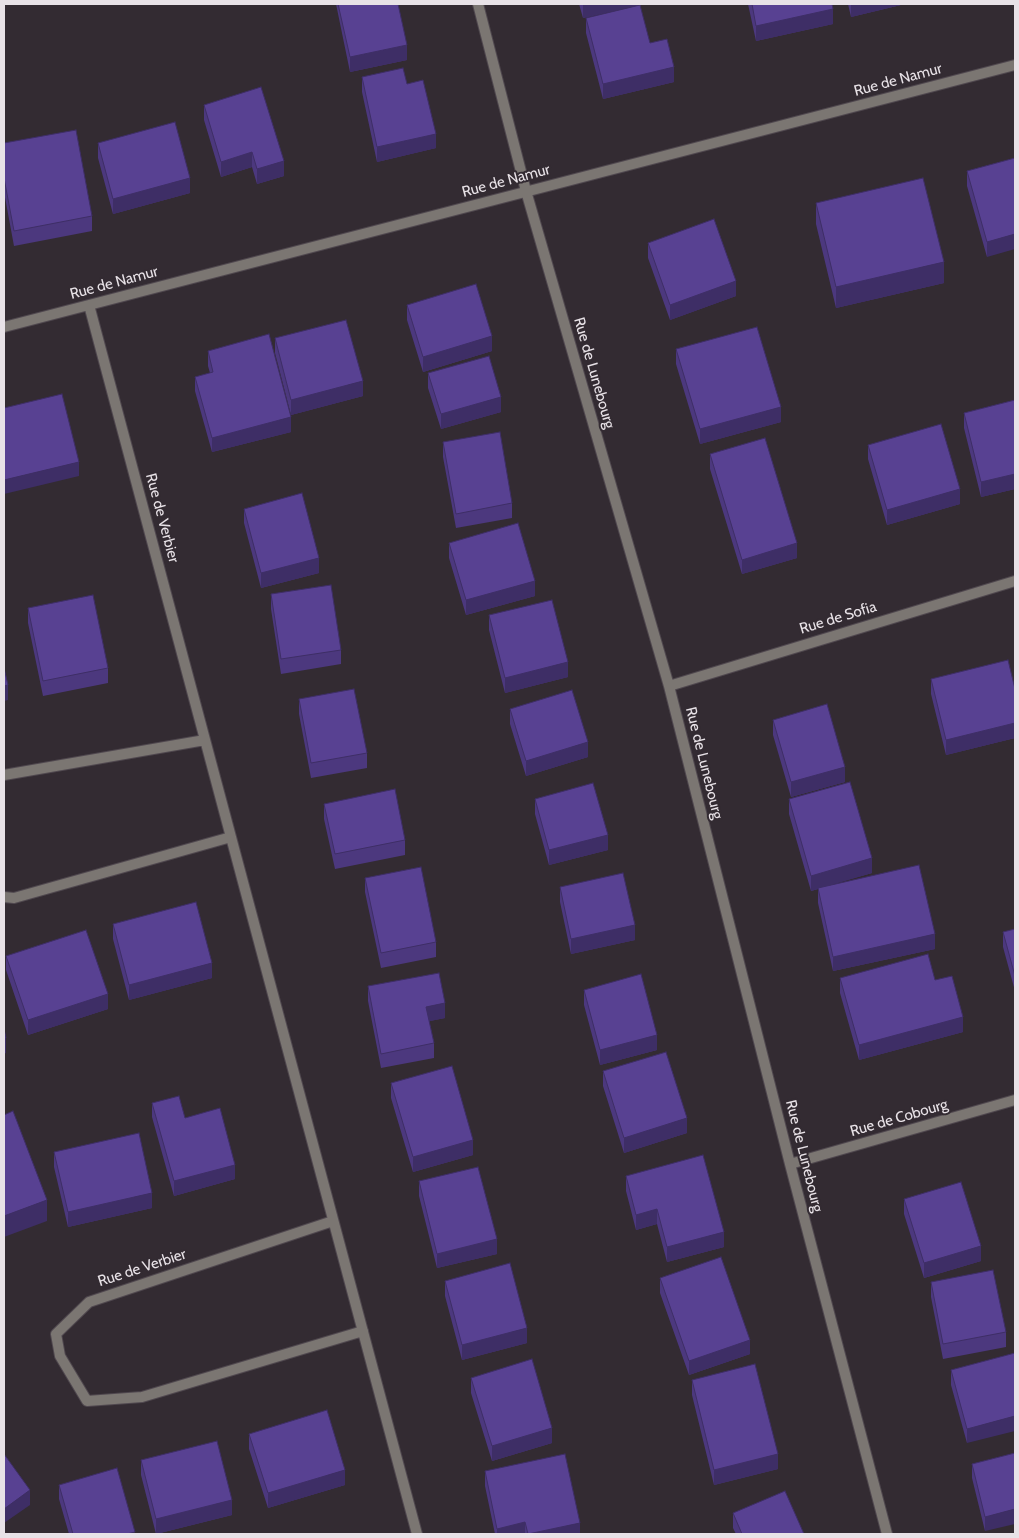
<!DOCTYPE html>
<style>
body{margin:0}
#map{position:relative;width:1019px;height:1538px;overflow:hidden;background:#332b32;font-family:Cabin,sans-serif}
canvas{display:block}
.frame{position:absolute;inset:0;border:5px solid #e8e2e7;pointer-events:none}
</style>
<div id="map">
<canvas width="1019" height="1538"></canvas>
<div class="frame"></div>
</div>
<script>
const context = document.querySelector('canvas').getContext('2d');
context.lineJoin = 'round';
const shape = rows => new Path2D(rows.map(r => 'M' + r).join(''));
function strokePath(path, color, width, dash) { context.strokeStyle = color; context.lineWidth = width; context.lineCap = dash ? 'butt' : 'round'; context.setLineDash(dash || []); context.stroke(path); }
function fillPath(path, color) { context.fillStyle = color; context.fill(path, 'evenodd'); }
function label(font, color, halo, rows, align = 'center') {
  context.font = font + ' Cabin,sans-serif'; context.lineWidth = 4; context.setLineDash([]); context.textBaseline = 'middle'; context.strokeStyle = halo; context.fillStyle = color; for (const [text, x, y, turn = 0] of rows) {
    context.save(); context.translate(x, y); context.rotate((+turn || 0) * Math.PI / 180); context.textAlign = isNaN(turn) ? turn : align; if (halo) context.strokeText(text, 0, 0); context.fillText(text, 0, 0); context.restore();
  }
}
const minor = shape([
 [478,4,526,191,669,686,790,1164,887,1534],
 [89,305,417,1534],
 [4,327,1015,65],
 [669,686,1015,581],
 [4,775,205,740],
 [4,897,14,898,231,837],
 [790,1164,1015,1100],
 [333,1221,89,1302,56,1334,60,1356,87,1401,142,1397,363,1331]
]);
strokePath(minor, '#50484f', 12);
strokePath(minor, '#7b7672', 10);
fillPath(shape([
 [336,4,398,4,407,60,350,72],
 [579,4,643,4,583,18],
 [748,4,832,4,833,24,756,41],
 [848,4,905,4,851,17],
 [586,18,650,43,674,82,603,99,586,33],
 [362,77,407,84,436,148,377,162,362,92],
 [204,105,284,176,257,184,252,167,221,177,204,120],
 [4,143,92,216,92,231,14,246,4,192],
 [98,143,190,193,113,214,98,158],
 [1015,158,987,257,967,186,967,171],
 [816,203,944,283,836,308,816,224],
 [648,243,736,296,670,320,648,258],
 [407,305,492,351,423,372,407,320],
 [275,338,363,396,291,415,275,353],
 [676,349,781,422,700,444,676,364],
 [208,351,291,432,212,452,195,391,195,377,210,373,208,366],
 [428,373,501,412,441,429,428,388],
 [1015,400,1015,489,981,497,964,428,964,413],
 [443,442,512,503,512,518,456,528,443,457],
 [868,445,960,504,887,525,868,459],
 [710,454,797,558,742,574,710,469],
 [244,509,319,573,261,588,244,523],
 [449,543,535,596,466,615,449,558],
 [271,594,341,650,341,664,281,674,271,609],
 [28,608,108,668,108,683,43,696,28,623],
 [489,615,568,677,505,693,489,630],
 [931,679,1015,689,1015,738,946,755,931,694],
 [299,699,367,753,367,768,311,778,299,714],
 [510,709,588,757,526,776,510,724],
 [773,720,845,782,791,797,773,735],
 [535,799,608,850,549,865,535,814],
 [789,799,872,873,829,885,935,949,833,971,818,903,818,889,811,891,789,814],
 [324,804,405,840,405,855,335,869,324,819],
 [365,878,436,942,436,957,381,968,365,892],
 [560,887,635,940,571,954,560,902],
 [113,924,212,978,129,1000,113,939],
 [1015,929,1015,991,1003,947,1003,932],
 [6,956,108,1009,28,1035,6,970],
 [840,978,935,980,963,1032,859,1060,840,993],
 [368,986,445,1018,429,1021,434,1043,434,1058,381,1068,368,1001],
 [584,990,657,1050,600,1065,584,1005],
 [603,1071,687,1133,624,1153,603,1086],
 [391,1083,473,1155,413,1172,391,1098],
 [152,1103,185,1118,235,1179,174,1196,152,1117],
 [54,1152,152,1208,68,1227,54,1167],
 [626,1176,724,1247,667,1262,657,1224,636,1230,626,1191],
 [419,1181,497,1254,437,1268,419,1196],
 [904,1199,981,1261,924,1278,904,1214],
 [660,1278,750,1354,689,1375,660,1293],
 [445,1281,527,1343,462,1360,445,1296],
 [931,1282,1006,1332,1006,1347,943,1359,931,1297],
 [1015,1353,967,1443,951,1385,951,1370],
 [471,1378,552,1443,492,1461,471,1393],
 [692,1380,778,1469,714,1485,692,1395],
 [249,1434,345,1485,268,1508,249,1449],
 [1015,1453,985,1531,972,1478,972,1464],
 [141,1460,232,1515,156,1534,141,1475],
 [485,1471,580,1534,495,1534,485,1486],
 [59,1485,135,1534,69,1534,59,1499],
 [733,1513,804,1534,736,1534,733,1528]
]), '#4c387e');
fillPath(shape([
 [583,4,643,4,583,18],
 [851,4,905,4,851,17],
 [833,9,833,24,756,41,756,26],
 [407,45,407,60,350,72,350,57],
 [674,67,674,82,603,99,603,84],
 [436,134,436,148,377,162,377,147],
 [252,152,252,167,221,177,221,162],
 [284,161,284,176,257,184,257,169],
 [190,178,190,193,113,214,113,199],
 [1015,234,1015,249,987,257,987,242],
 [944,262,944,283,836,308,836,287],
 [736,281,736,296,670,320,670,305],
 [492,336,492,351,423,372,423,357],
 [363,381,363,396,291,415,291,400],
 [501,397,501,412,441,429,441,414],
 [781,407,781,422,700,444,700,429],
 [291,417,291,432,212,452,212,438],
 [79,462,79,476,4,494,4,480],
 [1015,474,1015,489,981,497,981,482],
 [960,489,960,504,887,525,887,510],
 [797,543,797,558,742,574,742,560],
 [319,558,319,573,261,588,261,573],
 [535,581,535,596,466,615,466,600],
 [568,662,568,677,505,693,505,678],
 [8,685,8,700,4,701,4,686],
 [1015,723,1015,738,946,755,946,740],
 [588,742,588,757,526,776,526,761],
 [845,767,845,782,791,797,791,782],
 [608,835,608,850,549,865,549,850],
 [872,858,872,873,811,891,811,876],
 [635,925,635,940,571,954,571,939],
 [935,934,935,949,833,971,833,957],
 [212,963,212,978,129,1000,129,985],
 [108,994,108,1009,28,1035,28,1020],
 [445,1003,445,1018,426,1022,426,1007],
 [963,1017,963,1032,859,1060,859,1045],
 [657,1035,657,1050,600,1065,600,1050],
 [6,1038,6,1053,4,1054,4,1039],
 [687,1118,687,1133,624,1153,624,1138],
 [473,1140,473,1155,413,1172,413,1157],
 [235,1165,235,1179,174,1196,174,1181],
 [152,1193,152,1208,68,1227,68,1212],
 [47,1200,47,1221,4,1237,4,1216],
 [657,1209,657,1224,636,1230,636,1215],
 [724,1232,724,1247,667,1262,667,1247],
 [497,1239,497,1254,437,1268,437,1254],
 [981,1246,981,1261,924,1278,924,1263],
 [527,1328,527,1343,462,1360,462,1345],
 [750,1340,750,1354,689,1375,689,1361],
 [1015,1416,1015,1431,967,1443,967,1429],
 [552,1428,552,1443,492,1461,492,1446],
 [778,1454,778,1469,714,1485,714,1470],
 [345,1470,345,1485,268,1508,268,1493],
 [30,1490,30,1505,4,1523,4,1509],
 [232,1500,232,1515,156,1534,156,1519],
 [1015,1509,1015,1524,985,1531,985,1517],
 [525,1522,525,1534,497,1534,497,1529],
 [580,1523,580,1534,528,1534]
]), '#3e2e66');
const building = shape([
 [338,4,398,4,407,45,350,57,338,4],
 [752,4,832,4,833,9,756,26,752,4],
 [640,5,650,43,667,39,674,67,603,84,586,18,640,5],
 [403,68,407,84,423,80,436,134,377,147,362,77,403,68],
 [261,87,284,161,257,169,252,152,221,162,204,105,261,87],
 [175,122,190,178,113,199,98,143,175,122],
 [76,130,92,216,14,231,4,178,4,143,76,130],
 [1015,158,1015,234,987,242,967,171,1015,158],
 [923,178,944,262,836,287,816,203,923,178],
 [714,219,736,281,670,305,648,243,714,219],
 [476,284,492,336,423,357,407,305,476,284],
 [346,320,363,381,291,400,275,338,346,320],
 [757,327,781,407,700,429,676,349,757,327],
 [269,334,291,417,212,438,195,377,213,372,208,351,269,334],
 [489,356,501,397,441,414,428,373,489,356],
 [62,394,79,462,4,480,4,408,62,394],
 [1015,400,1015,474,981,482,964,413,1015,400],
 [941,424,960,489,887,510,868,445,941,424],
 [500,432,512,503,456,514,443,442,500,432],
 [765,438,797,543,742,560,710,454,765,438],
 [302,493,319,558,261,573,244,509,302,493],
 [518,523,535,581,466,600,449,543,518,523],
 [331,585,341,650,281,659,271,594,331,585],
 [93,595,108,668,43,681,28,608,93,595],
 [552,600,568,662,505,678,489,615,552,600],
 [1008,660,1015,689,1015,723,946,740,931,679,1008,660],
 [4,668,8,685,4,686,4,668],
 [354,689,367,753,311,763,299,699,354,689],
 [572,690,588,742,526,761,510,709,572,690],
 [827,704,845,767,791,782,773,720,827,704],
 [850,782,872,858,811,876,789,799,850,782],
 [593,783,608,835,549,850,535,799,593,783],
 [395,789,405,840,335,854,324,804,395,789],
 [919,865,935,934,833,957,818,888,919,865],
 [421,867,436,942,381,953,365,878,421,867],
 [623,873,635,925,571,939,560,887,623,873],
 [196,902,212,963,129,985,113,924,196,902],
 [1015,929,1015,976,1003,932,1015,929],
 [86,930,108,994,28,1020,6,956,86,930],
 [928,954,935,980,952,976,963,1017,859,1045,840,978,928,954],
 [439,973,445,1003,426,1007,434,1043,381,1054,368,986,439,973],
 [641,974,657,1035,600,1050,584,990,641,974],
 [4,1029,6,1038,4,1039,4,1029],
 [666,1052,687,1118,624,1138,603,1071,666,1052],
 [452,1066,473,1140,413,1157,391,1083,452,1066],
 [179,1096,185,1118,220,1108,235,1165,174,1181,152,1103,179,1096],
 [13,1111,47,1200,4,1216,4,1115,13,1111],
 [139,1133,152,1193,68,1212,54,1152,139,1133],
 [703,1155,724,1232,667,1247,657,1209,636,1215,626,1176,703,1155],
 [478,1167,497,1239,437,1254,419,1181,478,1167],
 [961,1182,981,1246,924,1263,904,1199,961,1182],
 [721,1257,750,1340,689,1361,660,1278,721,1257],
 [510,1263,527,1328,462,1345,445,1281,510,1263],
 [993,1270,1006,1332,943,1344,931,1282,993,1270],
 [1015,1353,1015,1416,967,1429,951,1370,1015,1353],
 [532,1359,552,1428,492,1446,471,1378,532,1359],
 [755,1364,778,1454,714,1470,692,1380,755,1364],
 [327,1410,345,1470,268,1493,249,1434,327,1410],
 [217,1441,232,1500,156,1519,141,1460,217,1441],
 [1015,1453,1015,1509,985,1517,972,1464,1015,1453],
 [4,1454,30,1490,4,1509,4,1454],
 [565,1454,580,1523,528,1534,525,1522,497,1529,485,1471,565,1454],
 [117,1468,135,1532,127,1534,73,1534,59,1485,117,1468],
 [785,1491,804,1534,742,1534,733,1513,785,1491]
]);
fillPath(building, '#584192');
strokePath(building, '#3e2e66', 1);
label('15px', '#e8e2e7', '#332b32', [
 ["Rue de Namur",898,80,-15],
 ["Rue de Namur",506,181,-15],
 ["Rue de Namur",114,283,-15],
 ["Rue de Lunebourg",594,373,74],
 ["Rue de Verbier",162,518,75],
 ["Rue de Sofia",838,618,-17],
 ["Rue de Lunebourg",704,763,76],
 ["Rue de Cobourg",899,1118,-16],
 ["Rue de Lunebourg",804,1156,76],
 ["Rue de Verbier",142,1268,-18]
]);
</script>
